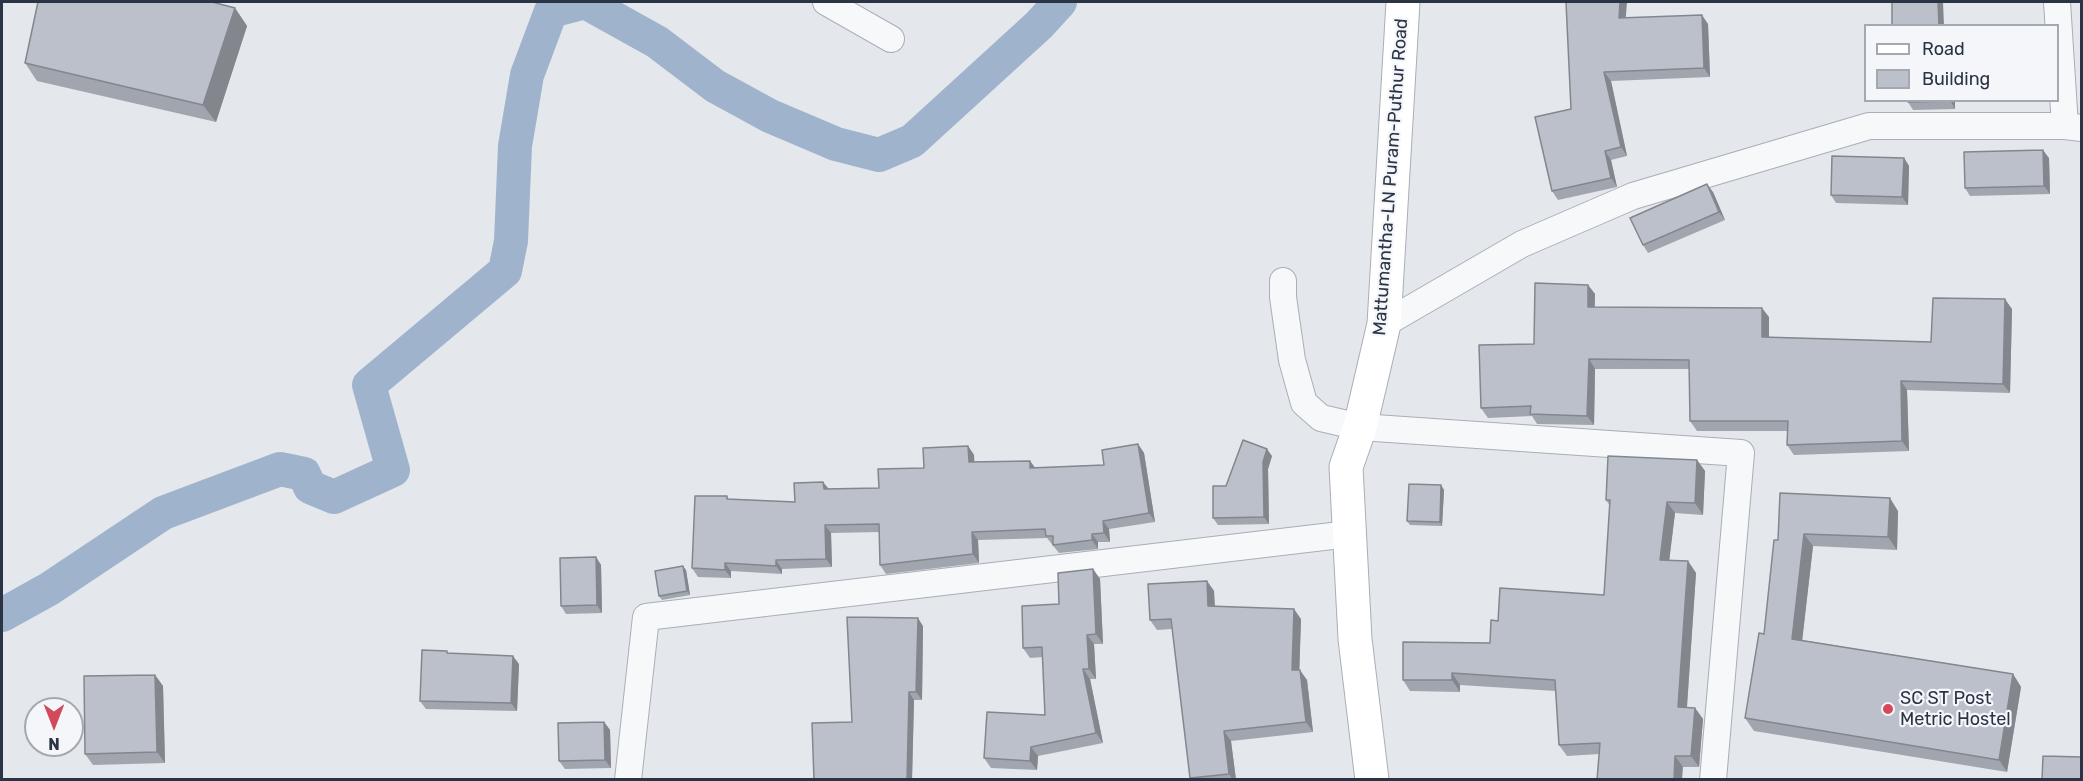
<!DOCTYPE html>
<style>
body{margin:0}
#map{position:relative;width:2083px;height:781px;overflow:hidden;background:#e4e7ec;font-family:Rubik,sans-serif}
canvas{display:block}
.frame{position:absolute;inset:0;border:3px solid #2b3445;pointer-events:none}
.legend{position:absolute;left:1864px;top:24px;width:195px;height:78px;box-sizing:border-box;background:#f4f6f9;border:2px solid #a4a8b1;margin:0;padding:8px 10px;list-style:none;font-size:18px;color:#2b3445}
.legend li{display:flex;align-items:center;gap:12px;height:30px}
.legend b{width:30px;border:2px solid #a4a8b1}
.north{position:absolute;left:24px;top:697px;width:60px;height:60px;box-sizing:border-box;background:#f4f6f9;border:2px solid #a4a8b1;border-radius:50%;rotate:180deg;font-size:16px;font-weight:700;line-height:24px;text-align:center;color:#2b3445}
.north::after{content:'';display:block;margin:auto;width:21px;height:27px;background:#d1495b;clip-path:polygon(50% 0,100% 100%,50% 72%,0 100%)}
</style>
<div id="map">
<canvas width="2083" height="781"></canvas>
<div class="frame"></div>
<ul class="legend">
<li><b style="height:8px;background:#fff"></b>Road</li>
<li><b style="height:16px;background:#bbc0ca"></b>Building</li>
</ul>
<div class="north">N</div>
</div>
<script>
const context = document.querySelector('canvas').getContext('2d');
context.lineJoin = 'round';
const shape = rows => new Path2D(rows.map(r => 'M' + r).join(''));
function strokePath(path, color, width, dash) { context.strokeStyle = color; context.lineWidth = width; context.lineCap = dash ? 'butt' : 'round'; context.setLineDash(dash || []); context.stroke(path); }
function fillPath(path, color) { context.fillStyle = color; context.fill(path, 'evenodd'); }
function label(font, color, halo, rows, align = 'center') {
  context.font = font + ' Rubik,sans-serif'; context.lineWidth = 4.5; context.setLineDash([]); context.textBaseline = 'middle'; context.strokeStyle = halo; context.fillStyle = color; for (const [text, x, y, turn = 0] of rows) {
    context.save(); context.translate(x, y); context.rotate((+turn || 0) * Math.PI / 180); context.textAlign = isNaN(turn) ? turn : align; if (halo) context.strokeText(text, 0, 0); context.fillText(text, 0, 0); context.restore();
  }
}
strokePath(shape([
 [2,615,49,589,163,513,280,469,304,474,310,487,334,497,393,470,369,385,505,271,511,241,515,146,527,75,551,11,585,2,657,42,715,86,770,116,836,144,879,155,912,141,1039,25,1060,2]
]), '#9fb4cc', 34);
const street = shape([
 [826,2,891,39],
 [2057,2,2065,126],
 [1283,281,1283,297,1292,360,1304,403,1321,418,1360,427,1741,453,1713,780],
 [1384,324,1522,244,1633,196,1869,126,2065,126,2082,128],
 [628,780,646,617,1349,534]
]);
const secondary = shape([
 [1372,780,1355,639,1346,467,1360,427,1384,324,1403,2]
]);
strokePath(street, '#a9aeb7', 28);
strokePath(secondary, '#a9aeb7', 35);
strokePath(street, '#f7f8fa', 26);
strokePath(secondary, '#fff', 33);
fillPath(shape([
 [235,8,247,26,216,122,37,81,25,63],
 [1626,17,1708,24,1710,77,1611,81,1627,156,1611,160,1617,187,1558,200,1552,191,1571,109],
 [1955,100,1955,109,1913,110,1908,102],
 [1904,158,1909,166,1908,205,1836,203,1831,195],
 [2049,158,2050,194,1970,196,1965,188],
 [1713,192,1725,220,1648,253,1643,245],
 [1588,285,1595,294,1595,307,1769,317,1769,337,1931,342,2012,309,2010,393,1907,390,1909,451,1794,455,1787,445,1787,431,1697,431,1690,421,1690,369,1595,369,1594,425,1537,424,1532,416,1488,418,1481,408,1534,344],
 [1138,444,1144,453,1155,522,1109,529,1110,542,1098,542,1098,549,1059,553,1047,538,978,540,979,563,886,574,880,565,880,532,831,533,832,567,782,569,782,574,731,571,731,578,698,577,692,568,727,496,729,500,795,502,823,482,829,489,879,488,924,468,968,446,974,455,974,462,1030,461,1035,468,1104,465],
 [1272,456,1268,469,1269,524,1218,525,1213,518,1226,486],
 [1697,460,1705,471,1703,515,1675,513,1669,560,1688,561,1696,573,1687,708,1695,708,1703,719,1699,767,1683,767,1599,754,1567,756,1559,745,1556,691,1460,685,1460,692,1410,691,1403,680,1490,643,1498,621,1604,595,1610,506,1606,500],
 [1441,485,1444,490,1442,526,1410,525,1407,521],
 [1898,511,1897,550,1813,546,1802,640,2013,674,2021,687,2007,772,1754,731,1745,718,1764,634,1778,540],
 [596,557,601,565,602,613,566,614,561,606],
 [1093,569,1100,579,1103,644,1094,644,1096,679,1090,679,1103,743,1038,756,1037,770,991,768,984,758,1045,715,1043,657,1030,658,1023,648,1059,604],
 [686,570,690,595,662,600,659,596],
 [1207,581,1214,591,1215,606,1301,619,1299,670,1307,680,1313,732,1231,741,1236,780,1191,780,1190,778,1172,629,1157,630,1150,620],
 [923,626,922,700,914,700,912,780,814,780,852,722],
 [519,664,517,711,426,709,420,701],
 [155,675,163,686,165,763,93,765,85,754],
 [604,722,610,730,611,768,565,769,559,761]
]), '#a1a5ae');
fillPath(shape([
 [1620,2,1627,2,1625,27,1619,18],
 [1938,2,1943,2,1944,26,1939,26],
 [235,8,247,26,216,122,203,105],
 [1702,15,1708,24,1710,77,1704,68],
 [1604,72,1611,81,1627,156,1621,147],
 [1950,100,1955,100,1955,109],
 [2043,150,2049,158,2050,194,2044,186],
 [1605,151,1611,160,1617,187,1611,178],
 [1904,158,1909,166,1908,205,1902,197],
 [1707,184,1713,192,1725,220,1719,212],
 [1588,285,1595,294,1594,317,1588,307],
 [2005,299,2012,309,2010,393,2003,384],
 [1762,308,1769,317,1769,347,1762,337],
 [1589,359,1595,369,1594,425,1587,416],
 [1901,381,1907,390,1909,451,1902,441],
 [1138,444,1144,453,1155,522,1149,513],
 [968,446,974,455,975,471,969,462],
 [1267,449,1272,456,1268,469,1269,524,1264,517,1263,462],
 [1697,460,1705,471,1703,515,1695,503],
 [1030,461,1036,469,1030,468],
 [823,482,829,490,824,489],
 [1441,485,1444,490,1442,526,1440,522],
 [1890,498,1898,511,1897,550,1888,537],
 [1667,502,1675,513,1668,571,1660,560],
 [1103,521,1109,529,1110,542,1104,533],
 [825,525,831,533,832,567,826,559],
 [972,532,978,540,979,563,973,554],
 [1092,534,1098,542,1098,549,1092,540],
 [1804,534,1813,546,1801,651,1792,639],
 [596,557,601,565,602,613,597,605],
 [776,560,782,569,782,574,776,566],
 [1688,561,1696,573,1686,719,1678,707],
 [725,563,731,571,731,578,725,570],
 [683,566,686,570,690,595,687,591],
 [1093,569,1100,579,1103,644,1096,634],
 [1207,581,1214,591,1215,616,1208,606],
 [1294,609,1301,619,1299,681,1292,670],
 [918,618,923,626,922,700,916,692],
 [1087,635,1094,644,1096,679,1089,669],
 [513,656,519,664,517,711,511,703],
 [1083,669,1090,679,1103,743,1096,733],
 [1300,670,1307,680,1313,732,1306,722],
 [1452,673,1460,685,1460,692,1452,680],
 [2013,674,2021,687,2007,772,1999,760],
 [155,675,163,686,165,763,157,752],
 [909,692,914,700,912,780,907,780],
 [1695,708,1703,719,1699,767,1691,756],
 [604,722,610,730,611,768,605,760],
 [1224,731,1231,741,1236,780,1233,780,1229,774],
 [1031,747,1038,756,1037,770,1030,761],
 [1675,756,1683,767,1682,780,1674,780]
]), '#83868d');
const building = shape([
 [38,2,212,2,235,8,203,105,25,63,38,2],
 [1566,2,1620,2,1619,18,1702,15,1704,68,1604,72,1621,147,1605,151,1611,178,1552,191,1535,117,1571,109,1566,2],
 [1892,2,1938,2,1939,26,1892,26,1892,2],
 [1908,100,1950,100,1950,101,1908,102,1908,100],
 [2043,150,2044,186,1965,188,1964,152,2043,150],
 [1832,156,1904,158,1902,197,1831,195,1832,156],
 [1707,184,1719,212,1643,245,1630,218,1707,184],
 [1535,283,1588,285,1588,307,1762,308,1762,337,1931,342,1933,298,2005,299,2003,384,1901,381,1902,441,1787,445,1788,421,1690,421,1689,360,1589,359,1587,416,1530,414,1531,406,1481,408,1479,345,1534,344,1535,283],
 [1243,440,1267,449,1263,462,1264,517,1213,518,1213,486,1226,486,1243,440],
 [1138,444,1149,513,1103,521,1104,533,1092,534,1092,540,1053,545,1053,536,1046,536,1045,529,972,532,973,554,880,565,879,524,825,525,826,559,776,560,776,566,725,563,725,570,692,568,695,496,727,496,727,499,795,502,794,483,823,482,824,489,879,488,878,469,924,468,923,448,968,446,969,462,1030,461,1030,468,1104,465,1102,450,1138,444],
 [1608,456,1697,460,1695,503,1667,502,1660,560,1688,561,1678,707,1695,708,1691,756,1675,756,1674,780,1597,780,1600,743,1559,745,1555,680,1452,673,1452,680,1403,680,1403,642,1490,643,1491,620,1498,621,1500,588,1604,595,1610,500,1606,500,1608,456],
 [1409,484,1441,485,1440,522,1407,521,1409,484],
 [1780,493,1890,498,1888,537,1804,534,1792,639,2013,674,1999,760,1745,718,1759,633,1764,634,1774,540,1778,540,1780,493],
 [596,557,597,605,561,606,560,558,596,557],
 [683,566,687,591,659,596,655,571,683,566],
 [1093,569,1096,634,1087,635,1089,669,1083,669,1096,733,1031,747,1030,761,984,758,987,712,1045,715,1042,647,1023,648,1022,606,1059,604,1058,573,1093,569],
 [1207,581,1208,606,1294,609,1292,670,1300,670,1306,722,1224,731,1229,774,1190,778,1171,619,1150,620,1148,584,1207,581],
 [847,617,918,618,916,692,909,692,907,780,814,780,812,723,852,722,847,617],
 [422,650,447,651,447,653,513,656,511,703,420,701,422,650],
 [155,675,157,752,85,754,84,676,155,675],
 [604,722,605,760,559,761,558,723,604,722],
 [2043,756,2082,757,2082,780,2042,780,2043,756]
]);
fillPath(building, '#bbc0ca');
strokePath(building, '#83868d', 1.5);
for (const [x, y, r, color] of [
 [1888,709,6,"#d1495b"]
]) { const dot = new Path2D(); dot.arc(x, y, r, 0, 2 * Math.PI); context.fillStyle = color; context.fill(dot); strokePath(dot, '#f4f6f9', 2); }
label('18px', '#2b3445', '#f4f6f9', [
 ["Mattumantha-LN Puram-Puthur Road",1391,177,-86]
]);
label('18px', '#2b3445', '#f4f6f9', [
 ["SC ST Post",1900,699],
 ["Metric Hostel",1900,720]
], 'left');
</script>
